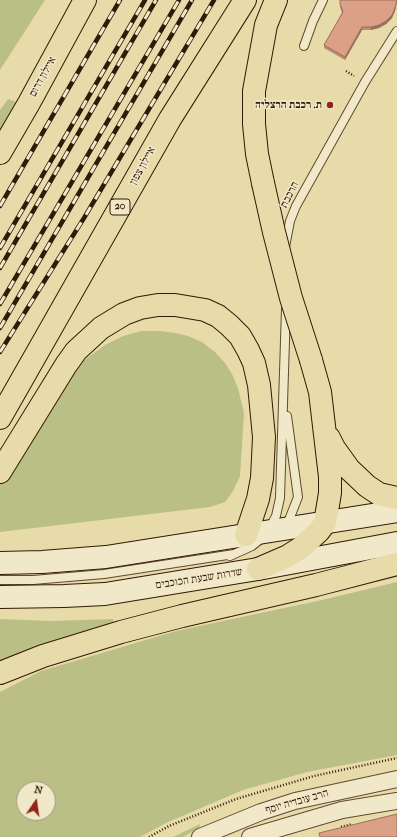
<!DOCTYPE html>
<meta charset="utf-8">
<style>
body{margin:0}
#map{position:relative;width:397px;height:837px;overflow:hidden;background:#e8dbaa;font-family:"IM FELL French Canon",serif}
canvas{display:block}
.north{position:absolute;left:16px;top:781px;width:40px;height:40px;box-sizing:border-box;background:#f0e8c8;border:1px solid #a4957b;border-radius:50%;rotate:13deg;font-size:11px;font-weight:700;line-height:16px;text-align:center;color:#331907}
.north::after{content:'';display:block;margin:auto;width:14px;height:18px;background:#8f2418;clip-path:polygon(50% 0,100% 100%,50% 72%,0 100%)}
</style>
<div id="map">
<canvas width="397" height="837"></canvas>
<div class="north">N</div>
</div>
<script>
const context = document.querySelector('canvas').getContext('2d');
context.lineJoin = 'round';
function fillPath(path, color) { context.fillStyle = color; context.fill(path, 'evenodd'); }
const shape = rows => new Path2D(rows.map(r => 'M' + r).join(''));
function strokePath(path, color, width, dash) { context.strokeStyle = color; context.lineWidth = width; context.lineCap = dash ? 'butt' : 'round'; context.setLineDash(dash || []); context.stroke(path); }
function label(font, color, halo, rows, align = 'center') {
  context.font = font + ' "IM FELL French Canon","Frank Ruhl Libre",serif'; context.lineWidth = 3; context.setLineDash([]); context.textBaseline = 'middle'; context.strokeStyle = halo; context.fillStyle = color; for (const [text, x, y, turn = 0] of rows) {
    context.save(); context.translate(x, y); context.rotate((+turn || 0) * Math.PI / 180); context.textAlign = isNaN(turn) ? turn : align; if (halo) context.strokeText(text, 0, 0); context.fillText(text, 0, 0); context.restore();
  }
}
fillPath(shape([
 [0,0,45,0,0,70],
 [8,99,19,103,0,137,0,110],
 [141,331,160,331,175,333,188,336,202,342,215,352,225,363,232,374,238,388,244,413,240,476,233,491,225,502,210,507,0,532,0,481,75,367,105,345,123,336],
 [397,582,397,755,307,772,243,790,166,823,140,837,0,837,0,692,41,671,176,631,322,600],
 [24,789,48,789,48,813,24,813],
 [0,619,51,621,113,619,115,628,0,662],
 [200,824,199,828,183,837,173,837]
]), '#babf86');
const service = shape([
 [304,46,313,21,323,0],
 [285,247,290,221,296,206,365,82,397,31],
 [287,525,298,497,287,416],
 [269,529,276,516,280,498,286,309],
 [230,556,252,546,262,538],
 [0,580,33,580,104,574,234,554]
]);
const minor = shape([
 [200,837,261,812,295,801,397,779],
 [250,837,342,810,397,801]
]);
const secondary = shape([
 [0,563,42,562,106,557,397,511],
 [0,597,64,596,105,594,258,569,397,543]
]);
const motorway = shape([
 [0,153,29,103,85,0],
 [263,183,257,154,254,124,254,91,266,25,276,0],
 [0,418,170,119,245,0],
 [329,438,334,448,349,469,367,486,379,494,397,498],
 [0,472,66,365,76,351,101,328,124,314,140,308,158,305,175,305,205,310,218,316,229,325,240,336,248,350,254,363,259,385,264,437,262,478,258,499,246,535],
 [258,569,288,556,302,547,319,531,325,523,330,493,330,477,320,392,311,360],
 [0,673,43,656,121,632,182,616,316,585,397,564]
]);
strokePath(service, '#604a30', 10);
strokePath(minor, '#604a30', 18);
strokePath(secondary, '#331907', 24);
strokePath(motorway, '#331907', 24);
strokePath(shape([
 [346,71,354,76],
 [341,827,352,824],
 [149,837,169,826,236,799,314,776,397,758]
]), '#331907', 2.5, [1, 2]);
strokePath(service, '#f0e8c8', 8);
strokePath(minor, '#f0e8c8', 16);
strokePath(secondary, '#f0e8c8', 22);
strokePath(motorway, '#e8dbaa', 22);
const rail = shape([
 [0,206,120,0],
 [0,248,145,0],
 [0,268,156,0],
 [0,304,179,0],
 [0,328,192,0],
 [0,352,84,218,214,0]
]);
strokePath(rail, '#331907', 4.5);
strokePath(rail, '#f0e8c8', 3, [9]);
const motorwayBridge = shape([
 [263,183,274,232,291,298,311,360]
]);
strokePath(motorwayBridge, '#331907', 24, []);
strokePath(motorwayBridge, '#e8dbaa', 22);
fillPath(shape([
 [340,0,397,3,395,11,392,18,386,24,379,28,371,30,362,30,345,60,324,48,324,45,342,13,340,7]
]), '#bd8a74');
fillPath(shape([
 [397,0,395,11,392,18,386,24,379,28,371,30,371,27],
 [362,27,362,30,345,60,345,57]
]), '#9a705e');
const building = shape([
 [340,0,397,0,395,8,392,15,386,21,379,25,371,27,362,27,345,57,324,45,343,12,340,4,340,0],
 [397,814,397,837,320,837,319,833,397,814]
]);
fillPath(building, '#dca087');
strokePath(building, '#9a705e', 1);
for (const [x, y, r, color] of [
 [330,105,4,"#8f2418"]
]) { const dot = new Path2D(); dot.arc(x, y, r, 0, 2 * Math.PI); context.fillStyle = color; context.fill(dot); strokePath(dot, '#f0e8c8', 1.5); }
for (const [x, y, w] of [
 [120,207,20]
]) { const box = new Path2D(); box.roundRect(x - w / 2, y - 8, w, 16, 3); context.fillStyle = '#f0e8c8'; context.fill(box); strokePath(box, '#331907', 1); }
label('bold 10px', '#331907', null, [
 ["20",120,207]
]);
label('11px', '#331907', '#f0e8c8', [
 ["איילון דרום",43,77,-61],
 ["איילון צפון",143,166,-61],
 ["הרכבת",290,195,-63],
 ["שדרות שבעת הכוכבים",199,579,-9],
 ["הרב עובדיה יוסף",297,802,-16]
]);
label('bold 11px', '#331907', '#f0e8c8', [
 ["ת. רכבת הרצליה",322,105]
], 'right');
</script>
